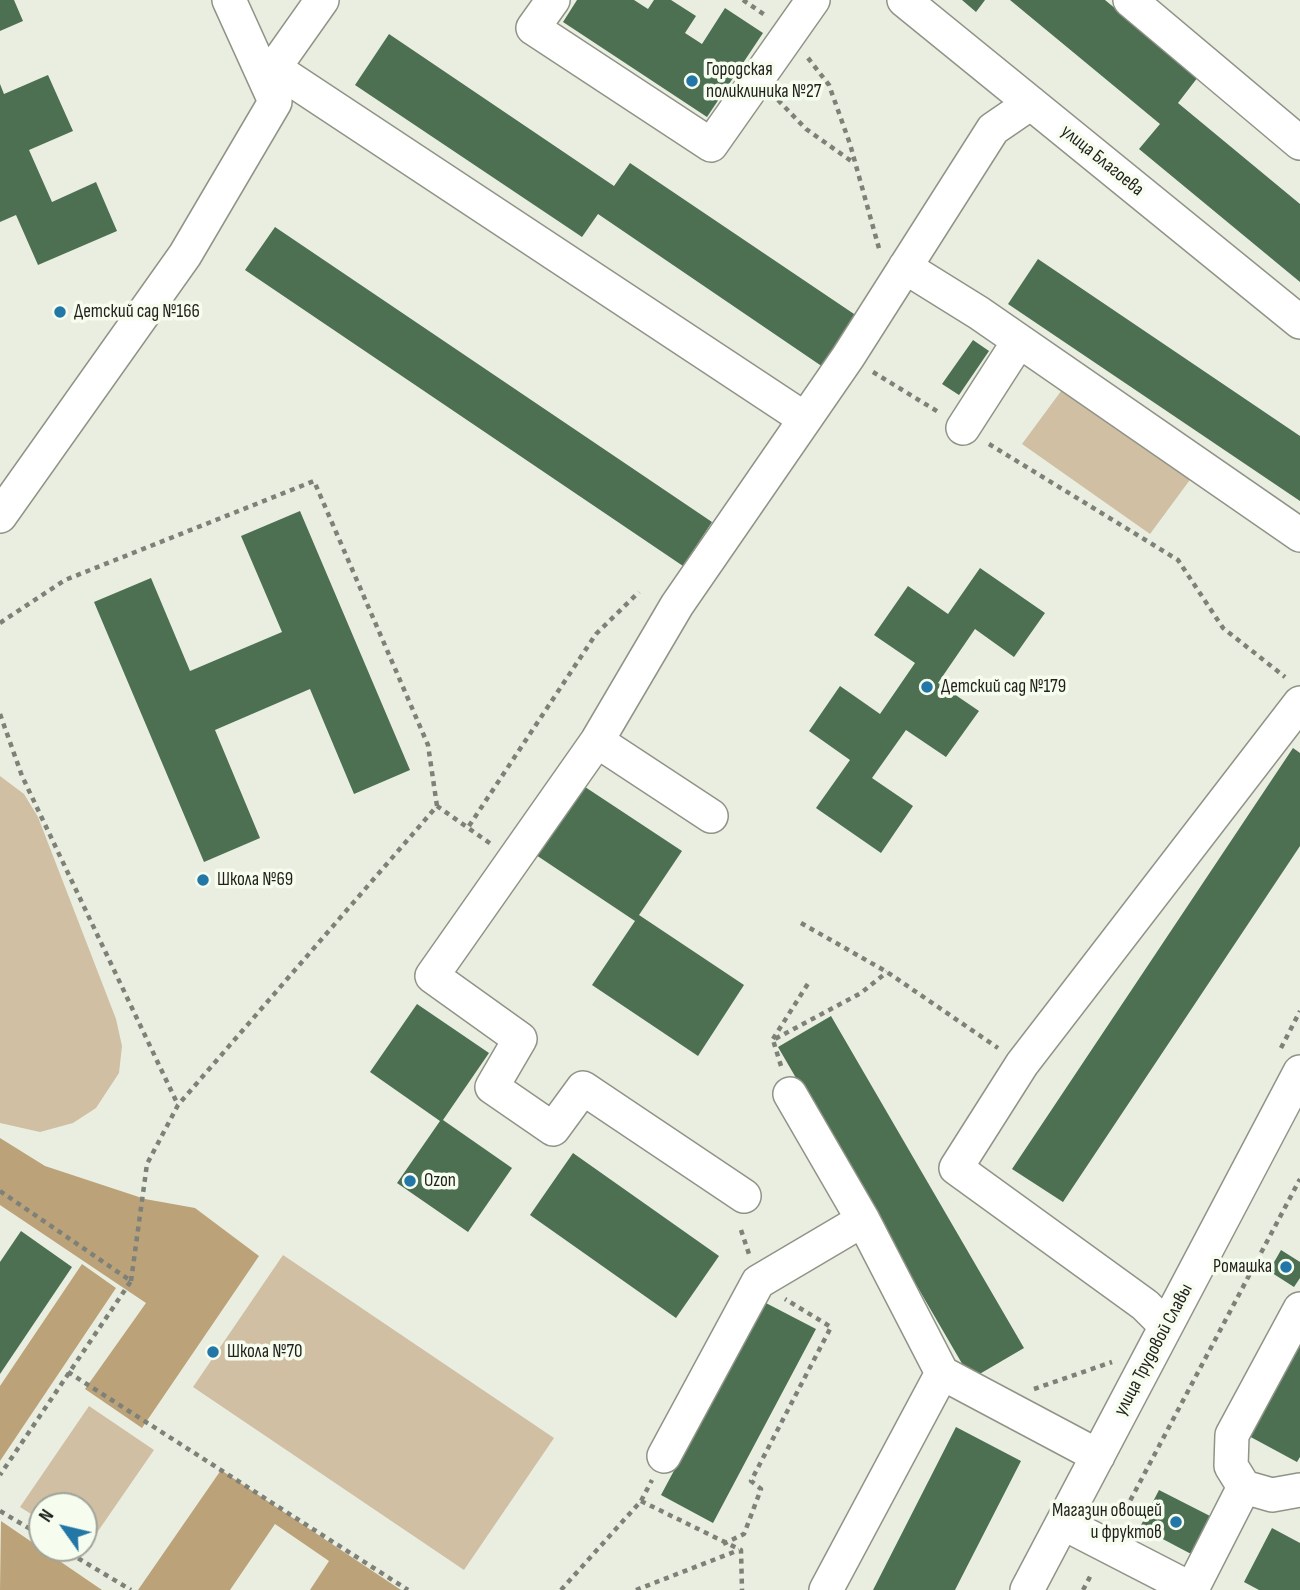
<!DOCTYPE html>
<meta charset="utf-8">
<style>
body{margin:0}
#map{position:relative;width:1300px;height:1590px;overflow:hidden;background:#e9eee1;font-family:"Sofia Sans Condensed",sans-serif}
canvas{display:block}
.north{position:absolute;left:28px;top:1492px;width:70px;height:70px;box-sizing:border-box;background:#f6fcee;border:2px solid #a0a49a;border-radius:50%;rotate:304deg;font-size:19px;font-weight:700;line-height:28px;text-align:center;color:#1f211c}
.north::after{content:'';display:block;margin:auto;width:24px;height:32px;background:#2277a7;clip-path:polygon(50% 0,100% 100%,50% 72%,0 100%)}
</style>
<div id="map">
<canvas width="1300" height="1590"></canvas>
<div class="north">N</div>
</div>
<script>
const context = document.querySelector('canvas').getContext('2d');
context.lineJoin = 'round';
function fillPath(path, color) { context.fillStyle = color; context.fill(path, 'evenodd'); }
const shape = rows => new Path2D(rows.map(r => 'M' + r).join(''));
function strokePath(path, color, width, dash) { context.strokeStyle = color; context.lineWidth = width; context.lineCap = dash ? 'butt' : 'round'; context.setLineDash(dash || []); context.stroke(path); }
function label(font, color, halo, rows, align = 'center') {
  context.font = font + ' "Sofia Sans Condensed",sans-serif'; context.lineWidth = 7; context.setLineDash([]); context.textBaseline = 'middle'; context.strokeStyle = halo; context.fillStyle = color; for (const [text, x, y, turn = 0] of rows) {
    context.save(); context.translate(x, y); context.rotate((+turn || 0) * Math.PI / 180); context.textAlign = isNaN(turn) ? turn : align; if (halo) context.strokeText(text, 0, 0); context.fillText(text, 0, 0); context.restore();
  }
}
fillPath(shape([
 [1067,383,1195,473,1150,534,1022,444],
 [0,776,24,794,38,817,116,1019,122,1046,119,1073,96,1108,73,1123,40,1132,0,1123],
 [283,1255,554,1438,464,1570,193,1387],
 [89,1406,154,1450,85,1550,82,1548,84,1506,42,1506,42,1521,20,1507]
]), '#d0bfa3');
fillPath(shape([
 [0,1138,45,1166,145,1199,195,1208,259,1256,142,1428,85,1389,146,1303,0,1205],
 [82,1264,116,1288,0,1461,0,1386],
 [221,1470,401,1590,310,1590,329,1561,275,1524,230,1590,138,1590],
 [1,1521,102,1590,0,1590]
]), '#bca279');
fillPath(shape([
 [0,0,14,0,23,21,0,31],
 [577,0,634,0,648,9,654,0,671,0,696,16,685,33,702,44,725,8,763,33,707,117,563,22],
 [962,0,985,0,976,12],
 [1010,0,1105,0,1198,77,1178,103,1300,204,1300,282,1139,149,1160,124],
 [389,34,614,186,630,163,857,316,823,367,598,214,582,237,355,85],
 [48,75,73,131,29,150,52,202,96,182,117,231,38,265,16,215,0,222,0,84,4,94],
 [275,227,712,522,683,566,245,270],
 [1038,259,1300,436,1300,501,1008,304],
 [973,340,989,351,959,395,942,384],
 [300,511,410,770,354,794,310,689,215,730,260,838,204,862,94,602,151,578,190,671,282,632,241,536],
 [980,568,1045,613,1014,657,975,629,938,683,979,711,946,757,906,730,872,778,913,806,881,853,816,808,850,760,809,731,840,686,880,714,915,663,874,635,908,586,948,614],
 [1293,748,1300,753,1300,846,1063,1202,1012,1169],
 [576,781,682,851,639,915,744,985,698,1056,592,985,635,921,530,851],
 [417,1004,489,1053,443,1120,512,1168,468,1232,397,1183,440,1121,370,1072],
 [831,1016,1024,1348,971,1379,778,1047],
 [573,1153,719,1256,676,1318,530,1215],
 [21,1231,72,1267,0,1374,0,1262],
 [1281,1250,1300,1262,1300,1278,1294,1287,1269,1271],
 [764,1302,816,1329,713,1523,661,1495],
 [1300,1337,1300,1457,1297,1462,1247,1435],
 [956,1427,1021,1461,955,1590,873,1590],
 [1159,1490,1212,1517,1193,1555,1140,1527],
 [1272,1528,1300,1543,1300,1590,1259,1590,1244,1582]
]), '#4c7051');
const minor = shape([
 [229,0,273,97],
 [553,0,533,28,711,145,813,0],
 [904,0,1300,322],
 [1130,0,1300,143],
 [274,68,805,419],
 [905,267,979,313,1300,535],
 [963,428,1019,341],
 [0,516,185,255,275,102,274,68,322,0],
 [597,741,711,816],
 [790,1094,863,1220,942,1373,1098,1456],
 [744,1196,583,1088,553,1129,492,1087,520,1039,432,976,597,741,677,605,848,357,993,129,1031,103],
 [1300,1309,1232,1435,1231,1466,1244,1487,1272,1495,1300,1490],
 [1166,1326,1145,1305,956,1168,1022,1064,1300,703],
 [664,1456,758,1282,863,1220],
 [1063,1523,1193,1590],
 [1192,1589,1244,1487],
 [826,1590,942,1373],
 [1027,1590,1300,1072]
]);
strokePath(minor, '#8f9487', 36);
strokePath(shape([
 [743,0,765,15],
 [808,58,829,85,850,144,880,252],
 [778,100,806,129,854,163],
 [873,372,940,413],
 [989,444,1178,560,1223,628,1285,677],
 [0,623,65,580,314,481,428,745,437,806],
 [0,714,22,776,178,1105],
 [469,826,596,634,639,592],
 [801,923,887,972,998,1048],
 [773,1039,809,982],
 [1281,1048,1300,1011],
 [781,1066,773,1040,861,993,887,972],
 [0,1191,131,1281,0,1475],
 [741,1230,749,1254],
 [131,1281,147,1164,178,1105,437,806,491,844],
 [68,1372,408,1590],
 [1034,1389,1112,1362],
 [641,1501,741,1550,742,1590],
 [0,1511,42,1536],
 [1121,1518,1300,1179],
 [723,1544,744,1534,761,1489,751,1481,831,1327,785,1299],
 [61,1548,131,1590],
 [561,1590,641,1501,652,1480],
 [636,1590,739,1550],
 [1083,1590,1092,1573]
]), '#7d8178', 4.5, [5, 5]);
strokePath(minor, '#fff', 33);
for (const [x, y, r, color] of [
 [692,81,7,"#2277a7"],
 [60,312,7,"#2277a7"],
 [927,687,7,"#2277a7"],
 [203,880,7,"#2277a7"],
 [410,1181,7,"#2277a7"],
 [1286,1267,7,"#2277a7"],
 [213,1352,7,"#2277a7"],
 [1176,1522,7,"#2277a7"]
]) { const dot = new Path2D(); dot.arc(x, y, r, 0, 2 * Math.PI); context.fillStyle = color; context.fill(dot); strokePath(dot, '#f6fcee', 2.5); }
label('19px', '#1f211c', '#f6fcee', [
 ["Городская",706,70],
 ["поликлиника №27",706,92],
 ["Детский сад №166",74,312],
 ["Детский сад №179",941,687],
 ["Школа №69",217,880],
 ["Ozon",424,1181],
 ["Ромашка",1272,1267,"right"],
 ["Школа №70",227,1352],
 ["Магазин овощей",1162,1511,"right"],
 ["и фруктов",1162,1533,"right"]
], 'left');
label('19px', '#1f211c', '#f6fcee', [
 ["улица Благоева",1102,161,39],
 ["улица Трудовой Славы",1154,1350,-62]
]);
</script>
